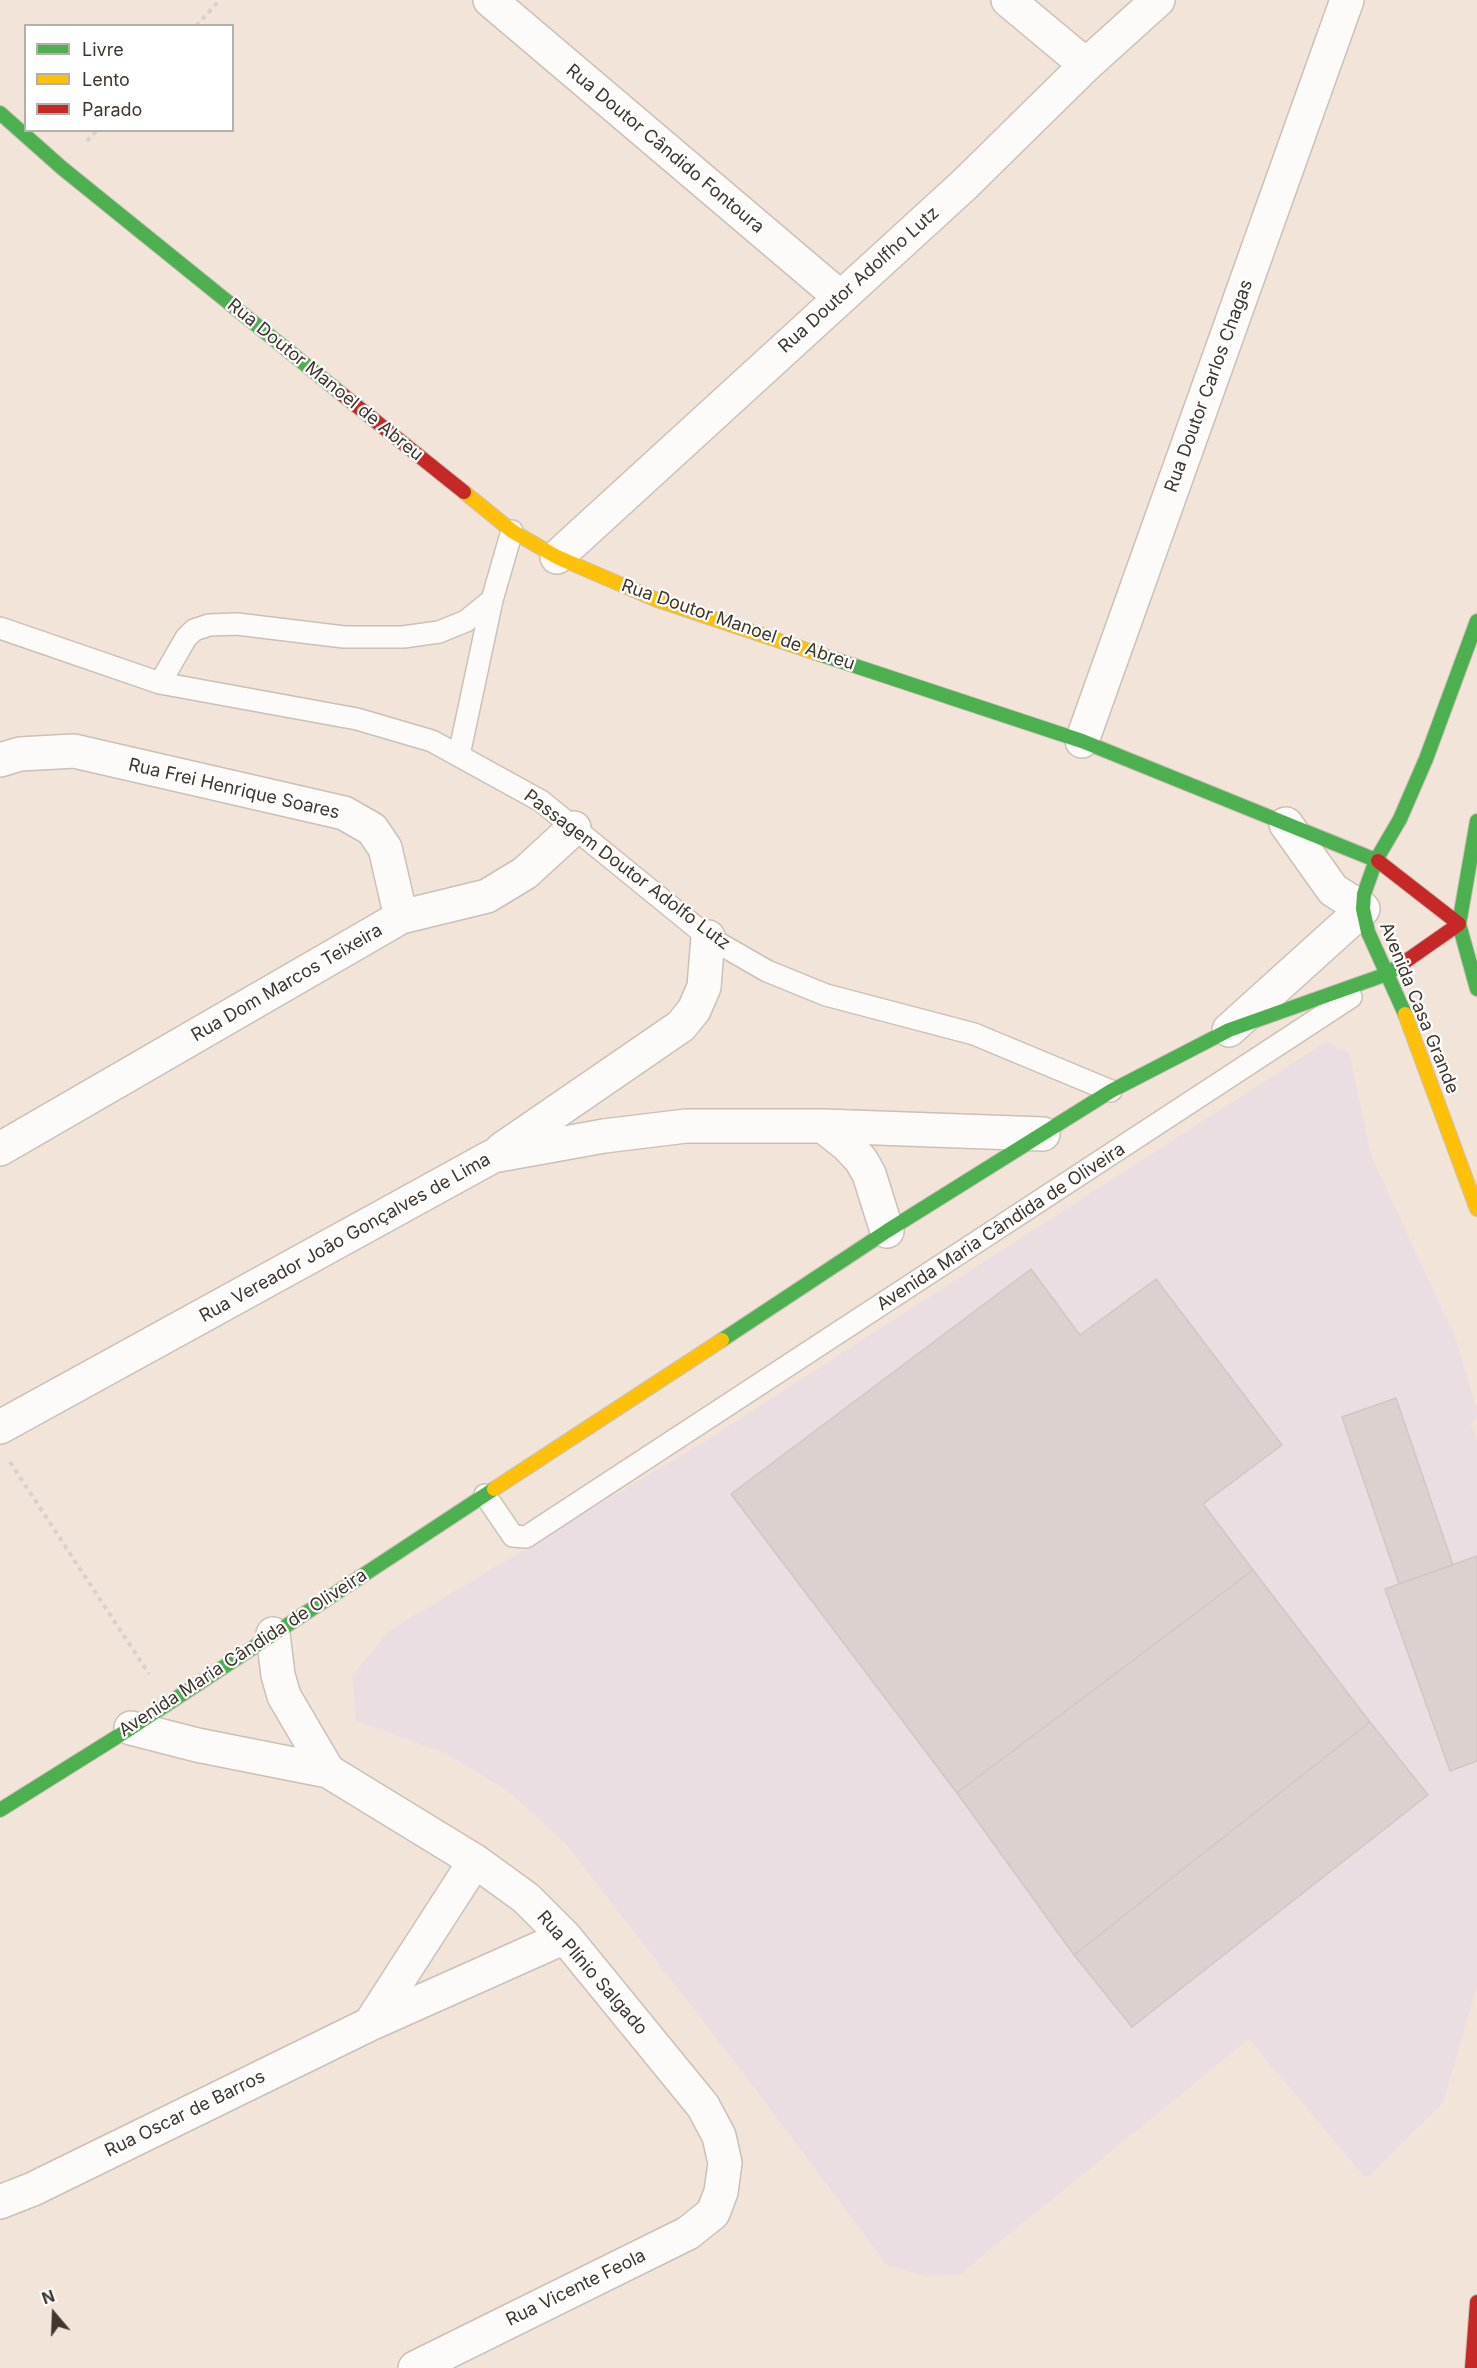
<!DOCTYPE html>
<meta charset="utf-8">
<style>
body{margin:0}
#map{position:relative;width:1477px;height:2368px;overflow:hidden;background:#f2e4d8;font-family:Inter,sans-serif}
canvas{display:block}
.legend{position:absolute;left:24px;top:24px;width:210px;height:108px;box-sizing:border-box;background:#fff;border:2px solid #b3afab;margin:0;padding:8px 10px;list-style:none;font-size:18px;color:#40362d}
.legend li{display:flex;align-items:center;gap:12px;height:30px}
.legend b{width:30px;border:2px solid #b3afab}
.north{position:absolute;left:24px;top:2284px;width:60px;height:60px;-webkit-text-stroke:4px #fff;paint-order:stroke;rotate:341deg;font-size:16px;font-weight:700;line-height:24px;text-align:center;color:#40362d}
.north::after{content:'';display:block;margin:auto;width:21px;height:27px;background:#40362d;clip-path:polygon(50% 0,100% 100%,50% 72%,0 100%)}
</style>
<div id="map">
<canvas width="1477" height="2368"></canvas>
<ul class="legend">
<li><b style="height:8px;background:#4caf50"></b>Livre</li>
<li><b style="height:8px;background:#ffc107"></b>Lento</li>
<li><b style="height:8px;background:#c62828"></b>Parado</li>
</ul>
<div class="north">N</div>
</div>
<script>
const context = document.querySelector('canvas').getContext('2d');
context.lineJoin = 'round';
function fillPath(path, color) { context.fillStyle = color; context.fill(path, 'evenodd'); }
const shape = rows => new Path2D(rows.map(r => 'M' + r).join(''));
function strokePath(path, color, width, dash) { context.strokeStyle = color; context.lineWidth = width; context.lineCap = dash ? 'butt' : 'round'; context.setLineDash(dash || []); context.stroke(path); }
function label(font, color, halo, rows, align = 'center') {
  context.font = font + ' Inter,sans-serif'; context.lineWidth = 4.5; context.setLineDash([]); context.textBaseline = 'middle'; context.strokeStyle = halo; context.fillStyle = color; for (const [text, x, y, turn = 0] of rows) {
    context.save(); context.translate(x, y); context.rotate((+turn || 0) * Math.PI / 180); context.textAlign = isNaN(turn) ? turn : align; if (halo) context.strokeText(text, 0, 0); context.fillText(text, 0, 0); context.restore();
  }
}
fillPath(shape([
 [1326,1042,1349,1052,1371,1155,1457,1342,1477,1411,1477,1417,1471,1425,1477,1440,1477,1986,1443,2103,1366,2179,1249,2039,959,2275,926,2276,887,2265,744,2074,566,1844,508,1791,449,1755,356,1720,352,1676,390,1630,705,1441]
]), '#ebdee3');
const building = shape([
 [1031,1269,1080,1335,1156,1279,1282,1445,1203,1504,1253,1570,957,1793,731,1494,1031,1269],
 [1396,1398,1453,1565,1399,1584,1342,1417,1396,1398],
 [1477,1556,1477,1761,1450,1771,1385,1589,1477,1556],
 [1253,1570,1370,1722,1074,1955,957,1793,1253,1570],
 [1370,1722,1428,1795,1132,2027,1074,1955,1370,1722]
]);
fillPath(building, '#dcd1cf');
strokePath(building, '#d1c6c5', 1.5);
const lane = shape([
 [0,628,160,683,357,719,432,741,541,801,708,937,767,971,826,995,974,1034,1111,1091],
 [160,683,186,638,194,630,209,625,237,624,344,637,403,637,439,632,466,621,492,600,512,531],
 [459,755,492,600],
 [485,1495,513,1536,526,1537,1351,997]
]);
const street = shape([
 [490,0,840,297],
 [1008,0,1086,65],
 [557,557,964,185,1086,65,1158,0],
 [1082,741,1347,0],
 [0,760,20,754,74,751,344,813,372,829,385,848,401,917],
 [1229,1030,1363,909,1333,890,1286,824],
 [823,1126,847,1145,861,1160,869,1174,887,1231],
 [0,1149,401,917,487,896,525,873,574,828],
 [502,1149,681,1026,694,1010,704,987,708,937],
 [0,1427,493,1156,604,1136,686,1126,823,1126,1043,1134],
 [273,1634,278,1675,284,1696,328,1771],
 [131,1728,197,1745,328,1771,475,1861,526,1898,565,1937,703,2106,719,2136,725,2163,721,2192,713,2213,688,2233,415,2368],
 [370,2024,475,1861],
 [0,2202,33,2189,370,2024,565,1937]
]);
const fast = shape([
 [0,113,62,168,343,395],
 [819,654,1082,741,1378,861],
 [1477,821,1459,924,1477,989],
 [1405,1014,1368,932,1363,909,1364,894,1376,860,1400,819,1426,759,1477,621],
 [722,1340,887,1231,1111,1091,1229,1030,1387,974,1406,961],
 [0,1810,131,1728,494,1489]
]);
const slow = shape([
 [464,492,512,531,557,557,657,600,819,654],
 [1405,1014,1477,1209],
 [494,1489,722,1340]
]);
const jam = shape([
 [343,395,464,492],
 [1378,861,1459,924,1406,961],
 [1472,2368,1477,2302]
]);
strokePath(lane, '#cac0b6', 24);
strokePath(street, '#cac0b6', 36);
strokePath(fast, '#cac0b6', 16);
strokePath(slow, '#cac0b6', 16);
strokePath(jam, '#cac0b6', 16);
strokePath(shape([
 [196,26,220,0],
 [87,141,97,130],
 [10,1462,149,1674]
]), '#d7d2cf', 4, [4.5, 4.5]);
strokePath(lane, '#fdfbf9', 21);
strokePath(street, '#fdfbf9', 33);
strokePath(fast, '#4caf50', 14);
strokePath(slow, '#ffc107', 14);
strokePath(jam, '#c62828', 14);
label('18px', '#40362d', '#fff', [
 ["Rua Doutor Cândido Fontoura",665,149,40],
 ["Rua Doutor Adolfho Lutz",859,280,-42],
 ["Rua Doutor Manoel de Abreu",325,380,39],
 ["Rua Doutor Carlos Chagas",1209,386,-70],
 ["Rua Doutor Manoel de Abreu",738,625,19],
 ["Rua Frei Henrique Soares",234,789,13],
 ["Passagem Doutor Adolfo Lutz",627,870,37],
 ["Rua Dom Marcos Teixeira",287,983,-30],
 ["Avenida Casa Grande",1419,1008,68],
 ["Avenida Maria Cândida de Oliveira",1001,1227,-33],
 ["Rua Vereador João Gonçalves de Lima",345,1238,-29],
 ["Avenida Maria Cândida de Oliveira",243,1653,-33],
 ["Rua Plínio Salgado",592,1973,49],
 ["Rua Oscar de Barros",185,2114,-26],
 ["Rua Vicente Feola",576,2288,-26]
]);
</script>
